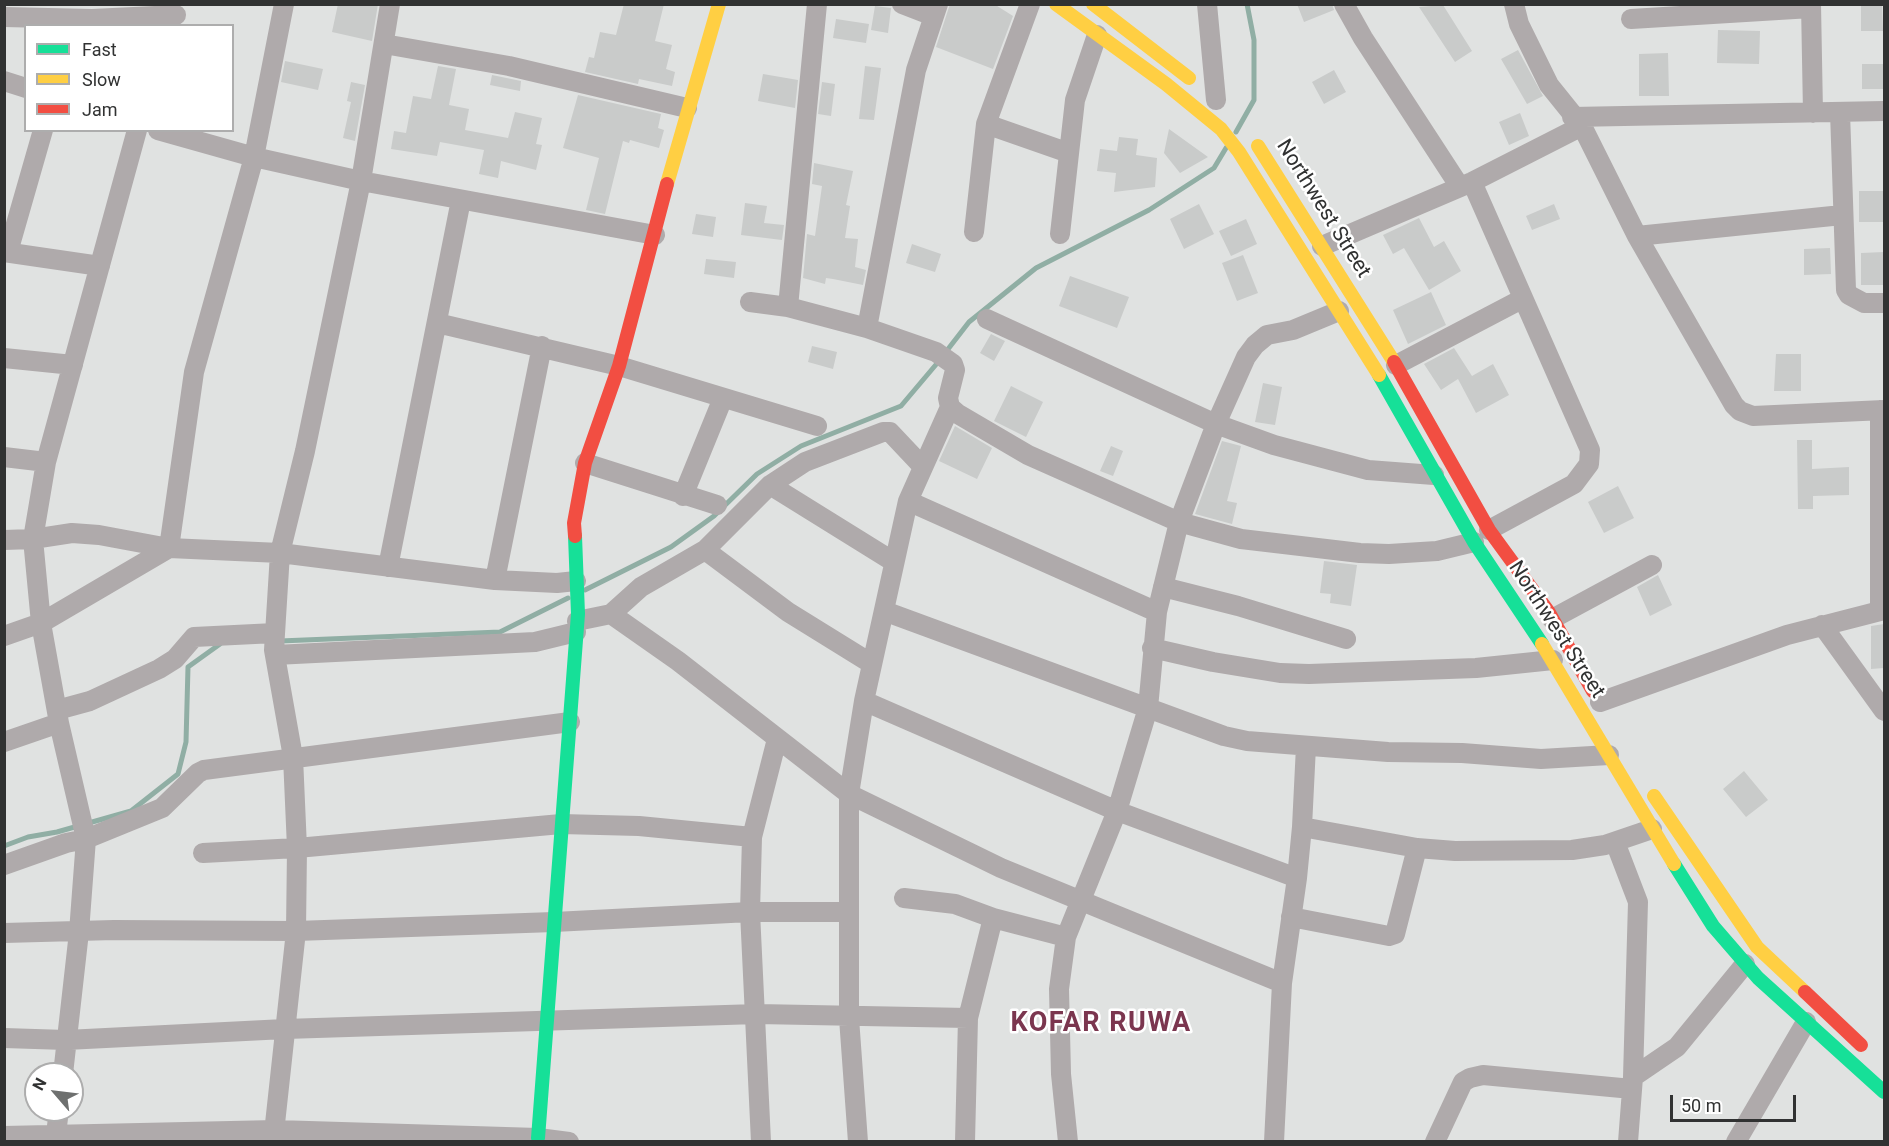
<!DOCTYPE html>
<style>
body{margin:0}
#map{position:relative;width:1889px;height:1146px;overflow:hidden;background:#e0e2e1;font-family:Roboto,sans-serif}
canvas{display:block}
.frame{position:absolute;inset:0;border:6px solid #313232;pointer-events:none}
.legend{position:absolute;left:24px;top:24px;width:210px;height:108px;box-sizing:border-box;background:#fff;border:2px solid #adadad;margin:0;padding:8px 10px;list-style:none;font-size:18px;color:#313232}
.legend li{display:flex;align-items:center;gap:12px;height:30px}
.legend b{width:30px;border:2px solid #adadad}
.north{position:absolute;left:24px;top:1062px;width:60px;height:60px;box-sizing:border-box;background:#fff;border:2px solid #adadad;border-radius:50%;rotate:298deg;font-size:16px;font-weight:700;line-height:24px;text-align:center;color:#313232}
.north::after{content:'';display:block;margin:auto;width:21px;height:27px;background:#6e706f;clip-path:polygon(50% 0,100% 100%,50% 72%,0 100%)}
.scale{position:absolute;left:1670px;top:1095px;width:126px;height:27px;box-sizing:border-box;border:3px solid #313232;border-top:0;padding-left:8px;font-size:18px;line-height:21px;white-space:nowrap;color:#313232;-webkit-text-stroke:4px #fff;paint-order:stroke}
</style>
<div id="map">
<canvas width="1889" height="1146"></canvas>
<div class="frame"></div>
<ul class="legend">
<li><b style="height:8px;background:#16e098"></b>Fast</li>
<li><b style="height:8px;background:#ffcf43"></b>Slow</li>
<li><b style="height:8px;background:#f24e42"></b>Jam</li>
</ul>
<div class="north">N</div>
<div class="scale">50 m</div>
</div>
<script>
const context = document.querySelector('canvas').getContext('2d');
context.lineJoin = 'round';
const shape = rows => new Path2D(rows.map(r => 'M' + r).join(''));
function strokePath(path, color, width, dash) { context.strokeStyle = color; context.lineWidth = width; context.lineCap = dash ? 'butt' : 'round'; context.setLineDash(dash || []); context.stroke(path); }
function fillPath(path, color) { context.fillStyle = color; context.fill(path, 'evenodd'); }
function label(font, color, halo, rows, align = 'center') {
  context.font = font + ' Roboto,sans-serif'; context.lineWidth = 5; context.setLineDash([]); context.textBaseline = 'middle'; context.strokeStyle = halo; context.fillStyle = color; for (const [text, x, y, turn = 0] of rows) {
    context.save(); context.translate(x, y); context.rotate((+turn || 0) * Math.PI / 180); context.textAlign = isNaN(turn) ? turn : align; if (halo) context.strokeText(text, 0, 0); context.fillText(text, 0, 0); context.restore();
  }
}
strokePath(shape([
 [1236,132,1254,100,1254,40,1247,4],
 [945,353,969,322,1036,268,1149,210,1214,168,1226,148],
 [585,590,671,547,714,516,757,474,801,446,901,406,939,361],
 [280,641,500,632,568,598],
 [4,846,28,837,57,832,131,811,178,774,186,742,188,667,220,644]
]), '#90aea4', 5);
fillPath(shape([
 [338,4,378,4,372,41,332,32],
 [624,4,664,4,655,41,672,45,666,69,675,72,672,86,639,79,638,84,585,72,589,57,594,58,600,32,616,35],
 [950,4,994,4,1013,16,993,69,936,47],
 [1297,4,1332,4,1334,10,1304,22],
 [1861,4,1882,4,1883,31,1861,31],
 [1443,5,1472,51,1455,62,1419,7],
 [875,6,891,8,888,33,871,30],
 [836,19,869,24,866,43,833,38],
 [1718,30,1760,31,1759,64,1717,63],
 [1518,50,1543,96,1527,104,1501,59],
 [1668,53,1669,96,1639,96,1639,54],
 [285,61,323,69,318,90,281,82],
 [1862,64,1884,64,1884,89,1862,89],
 [438,66,456,69,449,105,469,109,465,130,508,138,515,112,542,118,536,144,542,145,536,170,501,161,498,178,479,174,484,150,440,142,437,156,391,149,394,131,406,133,413,96,431,99],
 [865,66,881,68,874,120,859,119],
 [1334,70,1346,92,1324,104,1312,82],
 [763,74,798,80,795,108,758,101],
 [492,75,521,81,520,91,490,85],
 [351,82,365,85,355,141,343,138,351,102,347,101],
 [822,82,835,84,831,116,818,114],
 [578,95,661,114,658,128,664,130,659,148,630,140,629,143,623,141,605,214,586,210,599,158,563,148],
 [1520,113,1529,136,1509,145,1499,122],
 [1169,129,1208,157,1180,173,1164,153],
 [1119,137,1138,139,1136,155,1157,158,1155,187,1114,192,1116,173,1097,171,1100,149,1117,151],
 [814,163,853,171,846,205,850,206,845,238,858,239,855,267,866,270,863,285,833,279,826,278,825,284,803,278,807,234,815,236,822,186,812,184],
 [1859,191,1884,191,1884,222,1859,222],
 [745,203,767,206,764,223,784,225,782,240,741,235],
 [1199,204,1214,234,1184,249,1170,219],
 [1554,204,1560,219,1532,230,1526,216],
 [696,214,716,217,713,237,692,234],
 [1419,218,1434,247,1444,241,1461,271,1429,290,1404,248,1393,254,1383,235],
 [1246,219,1257,244,1231,256,1219,231],
 [912,244,941,254,935,272,906,263],
 [1830,248,1831,274,1804,275,1804,249],
 [1884,252,1884,285,1861,285,1861,253],
 [1243,255,1258,293,1237,301,1222,263],
 [706,259,736,262,734,278,704,274],
 [1070,276,1129,297,1117,328,1059,306],
 [1431,292,1446,325,1408,344,1393,310],
 [991,334,1005,341,994,361,980,353],
 [812,346,837,352,833,369,808,362],
 [1454,348,1472,376,1493,364,1509,395,1476,413,1458,379,1441,390,1424,364],
 [1776,354,1801,354,1801,391,1774,391],
 [1263,383,1282,387,1275,425,1255,422],
 [1011,386,1043,402,1026,437,994,421],
 [955,426,992,448,977,479,939,461],
 [1797,440,1812,440,1812,469,1849,467,1849,495,1813,496,1813,509,1798,509],
 [1222,441,1241,446,1227,501,1237,503,1232,524,1195,514],
 [1111,446,1123,451,1113,476,1100,471],
 [1618,486,1634,518,1604,533,1588,502],
 [1324,561,1357,565,1351,606,1330,603,1331,594,1320,593],
 [1658,575,1672,605,1650,616,1637,587],
 [1884,624,1884,668,1871,669,1871,626],
 [1744,771,1768,800,1746,817,1723,789]
]), '#c9cbca');
strokePath(shape([
 [902,4,933,16],
 [1207,4,1216,100],
 [1344,4,1363,38,1460,187],
 [1514,4,1519,24,1549,85,1582,126,1637,236,1734,405,1740,411,1753,416,1884,410],
 [1811,4,1813,113],
 [4,17,92,19,176,15],
 [1631,19,1811,8],
 [384,44,509,66,687,108],
 [4,81,26,88],
 [1840,112,1846,290,1849,295,1864,303,1884,303],
 [1572,117,1884,111],
 [986,124,1069,153],
 [158,130,254,157,361,181,655,235],
 [1472,182,1590,450,1589,464,1574,484,1489,530],
 [974,232,986,124,1030,4],
 [1060,234,1075,100,1097,35],
 [1637,236,1842,215],
 [1322,246,1472,182,1582,126],
 [4,252,100,266],
 [8,252,43,130],
 [750,302,788,307,867,328,936,352,953,364,955,370,948,398,950,407,958,414,1028,455,1179,522,1241,539,1360,553,1389,554,1437,551,1474,542],
 [788,307,817,4],
 [987,319,1216,424,1274,445,1368,470,1434,475],
 [437,323,619,366,817,426],
 [867,328,916,70,938,4],
 [4,358,73,365],
 [1396,365,1522,299],
 [4,457,46,462],
 [585,463,717,505],
 [770,485,894,562],
 [683,496,723,398],
 [908,501,1157,612],
 [4,540,33,539,72,533,99,535,169,548,280,553,495,580,557,583,576,581],
 [169,548,194,372,254,157,284,4],
 [705,550,788,612,872,664],
 [388,567,461,200],
 [495,580,542,346],
 [1163,587,1238,606,1346,639],
 [1880,610,1880,410],
 [884,611,1224,736,1247,741,1388,752,1462,753,1541,759,1609,755],
 [611,614,641,587,705,550,770,485,805,462,883,432,890,432,923,467],
 [1552,619,1652,565],
 [577,621,611,614,678,661,849,794,1001,868,1282,983],
 [1822,625,1884,711],
 [4,636,41,623,169,548],
 [1152,648,1213,662,1280,673,1309,674,1476,668,1553,660],
 [275,655,535,642,576,632],
 [864,701,1117,811,1297,878],
 [1600,702,1787,635,1884,610],
 [57,710,90,701,159,669,175,659,194,637,275,633],
 [4,742,59,723],
 [1302,827,1306,746],
 [1615,842,1638,902,1633,1077,1628,1142],
 [203,853,297,848,561,824,639,826,752,837],
 [4,865,66,843,86,839,162,808,198,773,204,770,570,722],
 [904,898,955,904,993,918,968,1018,965,1142],
 [1291,917,1389,936,1395,934,1417,848],
 [993,918,1066,937],
 [4,933,114,930,296,931,554,922,750,912,848,912],
 [4,1038,66,1040,285,1029,757,1014,968,1018],
 [63,1074,79,932,86,839,59,723,41,623,33,539,46,462,137,130],
 [1633,1077,1677,1047,1745,964],
 [4,1136,276,1130,538,1138,569,1142],
 [55,1142,59,1110],
 [273,1142,296,931,297,848,293,757,274,650,280,553,305,451,361,181,390,4],
 [761,1142,750,912,752,837,777,739],
 [858,1142,849,1018,849,794,864,701,908,501,950,407],
 [1068,1142,1061,1074,1059,989,1066,937,1117,811,1148,708,1157,612,1179,522,1216,424,1246,357,1255,345,1267,335,1293,330,1339,311],
 [1274,1142,1282,983,1297,878,1302,827,1417,848,1455,851,1572,850,1605,845,1652,829],
 [1435,1142,1463,1082,1470,1078,1483,1075,1632,1089],
 [1736,1142,1806,1022]
]), '#afaaab', 20);
strokePath(shape([
 [1379,375,1474,542,1542,644],
 [1674,864,1713,926,1758,978,1884,1092],
 [538,1138,578,614,575,536]
]), '#16e098', 14);
strokePath(shape([
 [1056,4,1166,84,1221,129,1239,152,1379,375],
 [1093,4,1189,78],
 [1258,146,1394,362],
 [667,184,719,4],
 [1542,644,1674,864],
 [1654,796,1757,947,1805,992]
]), '#ffcf43', 14);
strokePath(shape([
 [1394,362,1489,530,1548,611,1593,691],
 [575,536,574,523,585,463,619,366,667,184],
 [1805,992,1861,1045]
]), '#f24e42', 14);
label('21px', '#313232', '#fff', [
 ["Northwest Street",1323,209,58],
 ["Northwest Street",1556,630,57]
]);
context.letterSpacing = '1.5px';
label('bold 27px', '#7b364f', '#fff', [
 ["KOFAR RUWA",1101,1024]
]);
context.letterSpacing = '0px';
</script>
